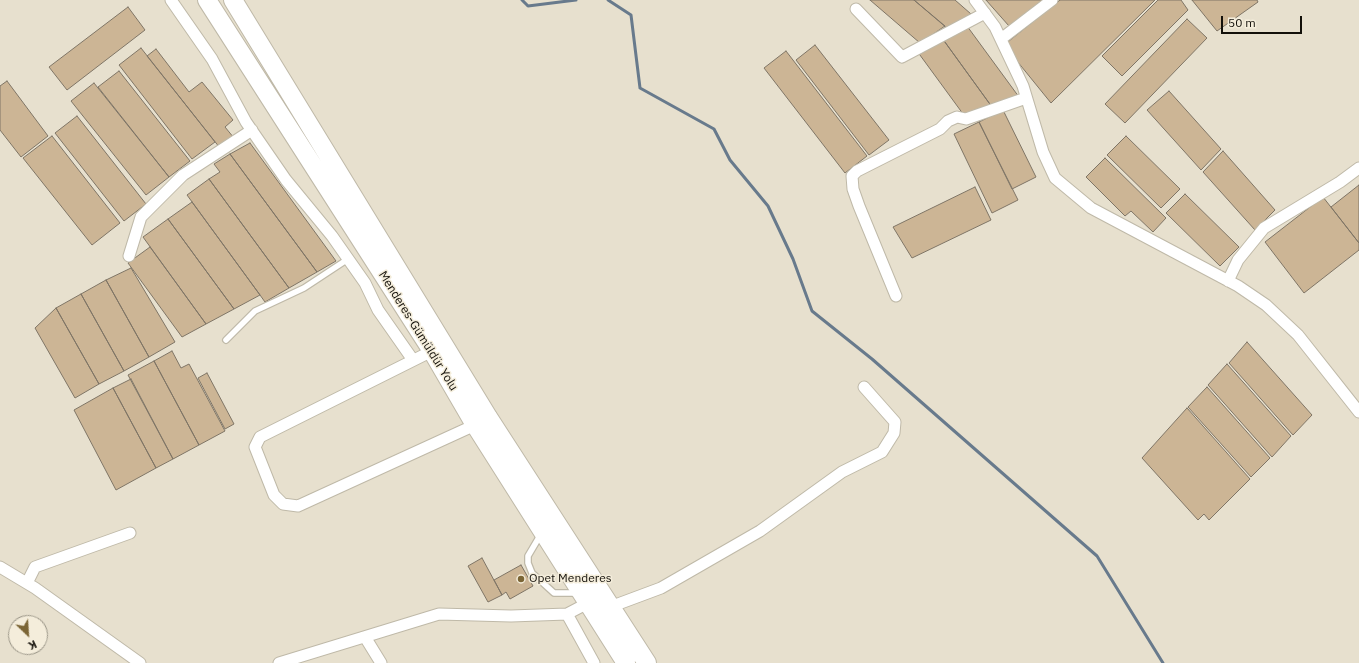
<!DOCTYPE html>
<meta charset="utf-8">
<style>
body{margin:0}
#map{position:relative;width:1359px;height:663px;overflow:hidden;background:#e7e0ce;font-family:"IBM Plex Sans",sans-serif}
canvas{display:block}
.north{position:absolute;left:8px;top:615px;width:40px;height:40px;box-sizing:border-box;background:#f4eddb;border:1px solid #9a9587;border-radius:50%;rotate:155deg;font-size:11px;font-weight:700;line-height:16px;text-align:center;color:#13100a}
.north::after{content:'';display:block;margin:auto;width:14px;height:18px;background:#7b6535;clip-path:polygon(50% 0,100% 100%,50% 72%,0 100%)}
.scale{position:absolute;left:1221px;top:16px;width:81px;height:18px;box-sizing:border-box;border:2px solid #13100a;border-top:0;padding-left:5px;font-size:12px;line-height:14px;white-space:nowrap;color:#13100a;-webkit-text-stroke:3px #f4eddb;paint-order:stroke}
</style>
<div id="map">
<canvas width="1359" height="663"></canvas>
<div class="north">K</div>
<div class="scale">50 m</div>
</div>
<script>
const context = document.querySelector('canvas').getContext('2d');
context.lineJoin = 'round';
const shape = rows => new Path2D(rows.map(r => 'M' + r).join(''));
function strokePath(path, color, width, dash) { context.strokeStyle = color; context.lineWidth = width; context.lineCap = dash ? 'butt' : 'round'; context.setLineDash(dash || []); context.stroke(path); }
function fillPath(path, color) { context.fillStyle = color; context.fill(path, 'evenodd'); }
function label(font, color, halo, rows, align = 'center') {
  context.font = font + ' "IBM Plex Sans",sans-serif'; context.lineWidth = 3; context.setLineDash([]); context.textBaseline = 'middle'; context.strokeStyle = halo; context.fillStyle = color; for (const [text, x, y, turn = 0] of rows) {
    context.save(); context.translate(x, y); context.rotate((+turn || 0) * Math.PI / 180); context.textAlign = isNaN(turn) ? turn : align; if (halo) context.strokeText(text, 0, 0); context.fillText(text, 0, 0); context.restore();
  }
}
strokePath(shape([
 [522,0,528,6,576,0],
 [608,0,631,15,640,88,714,129,730,160,768,206,793,259,812,311,872,359,1097,556,1163,663]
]), '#687a8c', 3);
const building = shape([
 [870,0,914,0,945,26,920,43,870,0],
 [914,0,955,0,971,14,948,29,914,0],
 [986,0,1043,0,1009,26,986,0],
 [1060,0,1155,0,1051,103,1004,45,1060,0],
 [1158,0,1181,0,1188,10,1122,76,1102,56,1158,0],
 [1192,0,1257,0,1258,2,1217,31,1192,0],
 [128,7,145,30,67,90,49,67,128,7],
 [1187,19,1207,38,1125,123,1105,104,1187,19],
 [967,26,1019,97,992,107,942,38,967,26],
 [942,38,992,107,966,118,917,51,942,38],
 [815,45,889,140,869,155,796,60,815,45],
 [141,48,215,142,192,159,119,65,141,48],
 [156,49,189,92,202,82,233,120,225,127,234,138,220,148,147,56,156,49],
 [786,51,867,156,845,173,764,68,786,51],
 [119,71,190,161,169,177,98,87,119,71],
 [7,81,48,136,21,157,0,130,0,86,7,81],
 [94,83,169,177,146,195,71,101,94,83],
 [1169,91,1221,149,1201,170,1147,110,1169,91],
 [1003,110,1036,177,1012,189,979,122,1003,110],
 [77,116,146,204,124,221,55,133,77,116],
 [979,122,1018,200,992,213,954,134,979,122],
 [52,136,120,223,92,245,23,158,52,136],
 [1126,136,1180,189,1161,208,1107,155,1126,136],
 [250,143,336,261,317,272,230,154,250,143],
 [1223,151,1275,210,1255,230,1203,172,1223,151],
 [230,154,317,272,289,288,209,179,220,172,214,164,230,154],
 [1105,158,1166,218,1153,232,1131,211,1125,216,1086,177,1105,158],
 [209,179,289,288,265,302,260,295,187,195,209,179],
 [1359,185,1359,243,1331,207,1359,185],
 [975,187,991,220,912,258,893,227,975,187],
 [1185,194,1239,247,1220,266,1166,213,1185,194],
 [1323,197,1359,243,1359,250,1304,293,1265,242,1323,197],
 [192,202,260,295,234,309,168,219,192,202],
 [168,219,234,309,206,324,143,237,168,219],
 [150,247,206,324,182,337,128,263,150,247],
 [131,268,175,342,149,357,106,280,131,268],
 [106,280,149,357,124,371,81,294,106,280],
 [81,294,124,371,99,384,56,308,81,294],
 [56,308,99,384,75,398,35,328,56,308],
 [1247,342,1312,415,1293,435,1229,363,1247,342],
 [172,351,181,368,189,364,225,431,199,445,154,361,172,351],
 [154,361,199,445,173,459,128,375,154,361],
 [1227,364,1291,436,1272,457,1208,385,1227,364],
 [207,373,234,424,225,429,198,378,207,373],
 [131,379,173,459,156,468,113,388,131,379],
 [1207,387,1270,458,1251,477,1188,407,1207,387],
 [113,388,156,468,116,490,74,410,113,388],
 [1187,408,1250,479,1209,520,1204,514,1198,520,1142,458,1187,408],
 [482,558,502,595,488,602,468,566,482,558],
 [521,565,533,586,510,599,506,592,502,595,494,580,521,565]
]);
fillPath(building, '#ccb595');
strokePath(building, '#7f7566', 1);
const service = shape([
 [226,340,255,311,304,288,348,259],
 [541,534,528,556,528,563,532,573,554,593,578,593]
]);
const minor = shape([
 [171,0,212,59,246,122,286,180,332,236,365,283,378,310,413,360],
 [975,0,995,27,1023,86,1043,152,1055,178,1091,208,1238,286,1266,305,1298,335,1359,412],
 [856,9,902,57,985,13],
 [1001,39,1052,0],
 [129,256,141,217,183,175,252,130],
 [1228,281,1238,260,1264,228,1340,182,1359,168],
 [896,296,859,206,853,189,852,176,857,171,940,129,948,121,957,117,966,119,1026,98],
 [432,351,260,437,255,447,274,495,283,504,298,506,475,425],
 [0,567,35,588,140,663],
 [27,583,35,567,130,533],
 [610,607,661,588,760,531,842,472,882,452,894,433,895,422,864,387],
 [567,614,594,663],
 [365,637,381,663],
 [279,663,439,614,511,616,567,614,588,603]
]);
const primary = shape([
 [207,0,432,351,475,425,626,663],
 [233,0,488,417,647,663]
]);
strokePath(service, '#bfb9a8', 8);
strokePath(minor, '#bfb9a8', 13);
strokePath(primary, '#bfb9a8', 20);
strokePath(service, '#fff', 5.5);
strokePath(minor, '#fff', 11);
strokePath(primary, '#fff', 18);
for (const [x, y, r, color] of [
 [521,579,4,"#7b6535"]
]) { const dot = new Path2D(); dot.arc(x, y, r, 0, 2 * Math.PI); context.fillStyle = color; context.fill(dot); strokePath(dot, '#f4eddb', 1.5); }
label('12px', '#13100a', '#f4eddb', [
 ["Menderes-Gümüldür Yolu",418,331,58]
]);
label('12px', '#13100a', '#f4eddb', [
 ["Opet Menderes",529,579]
], 'left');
</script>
